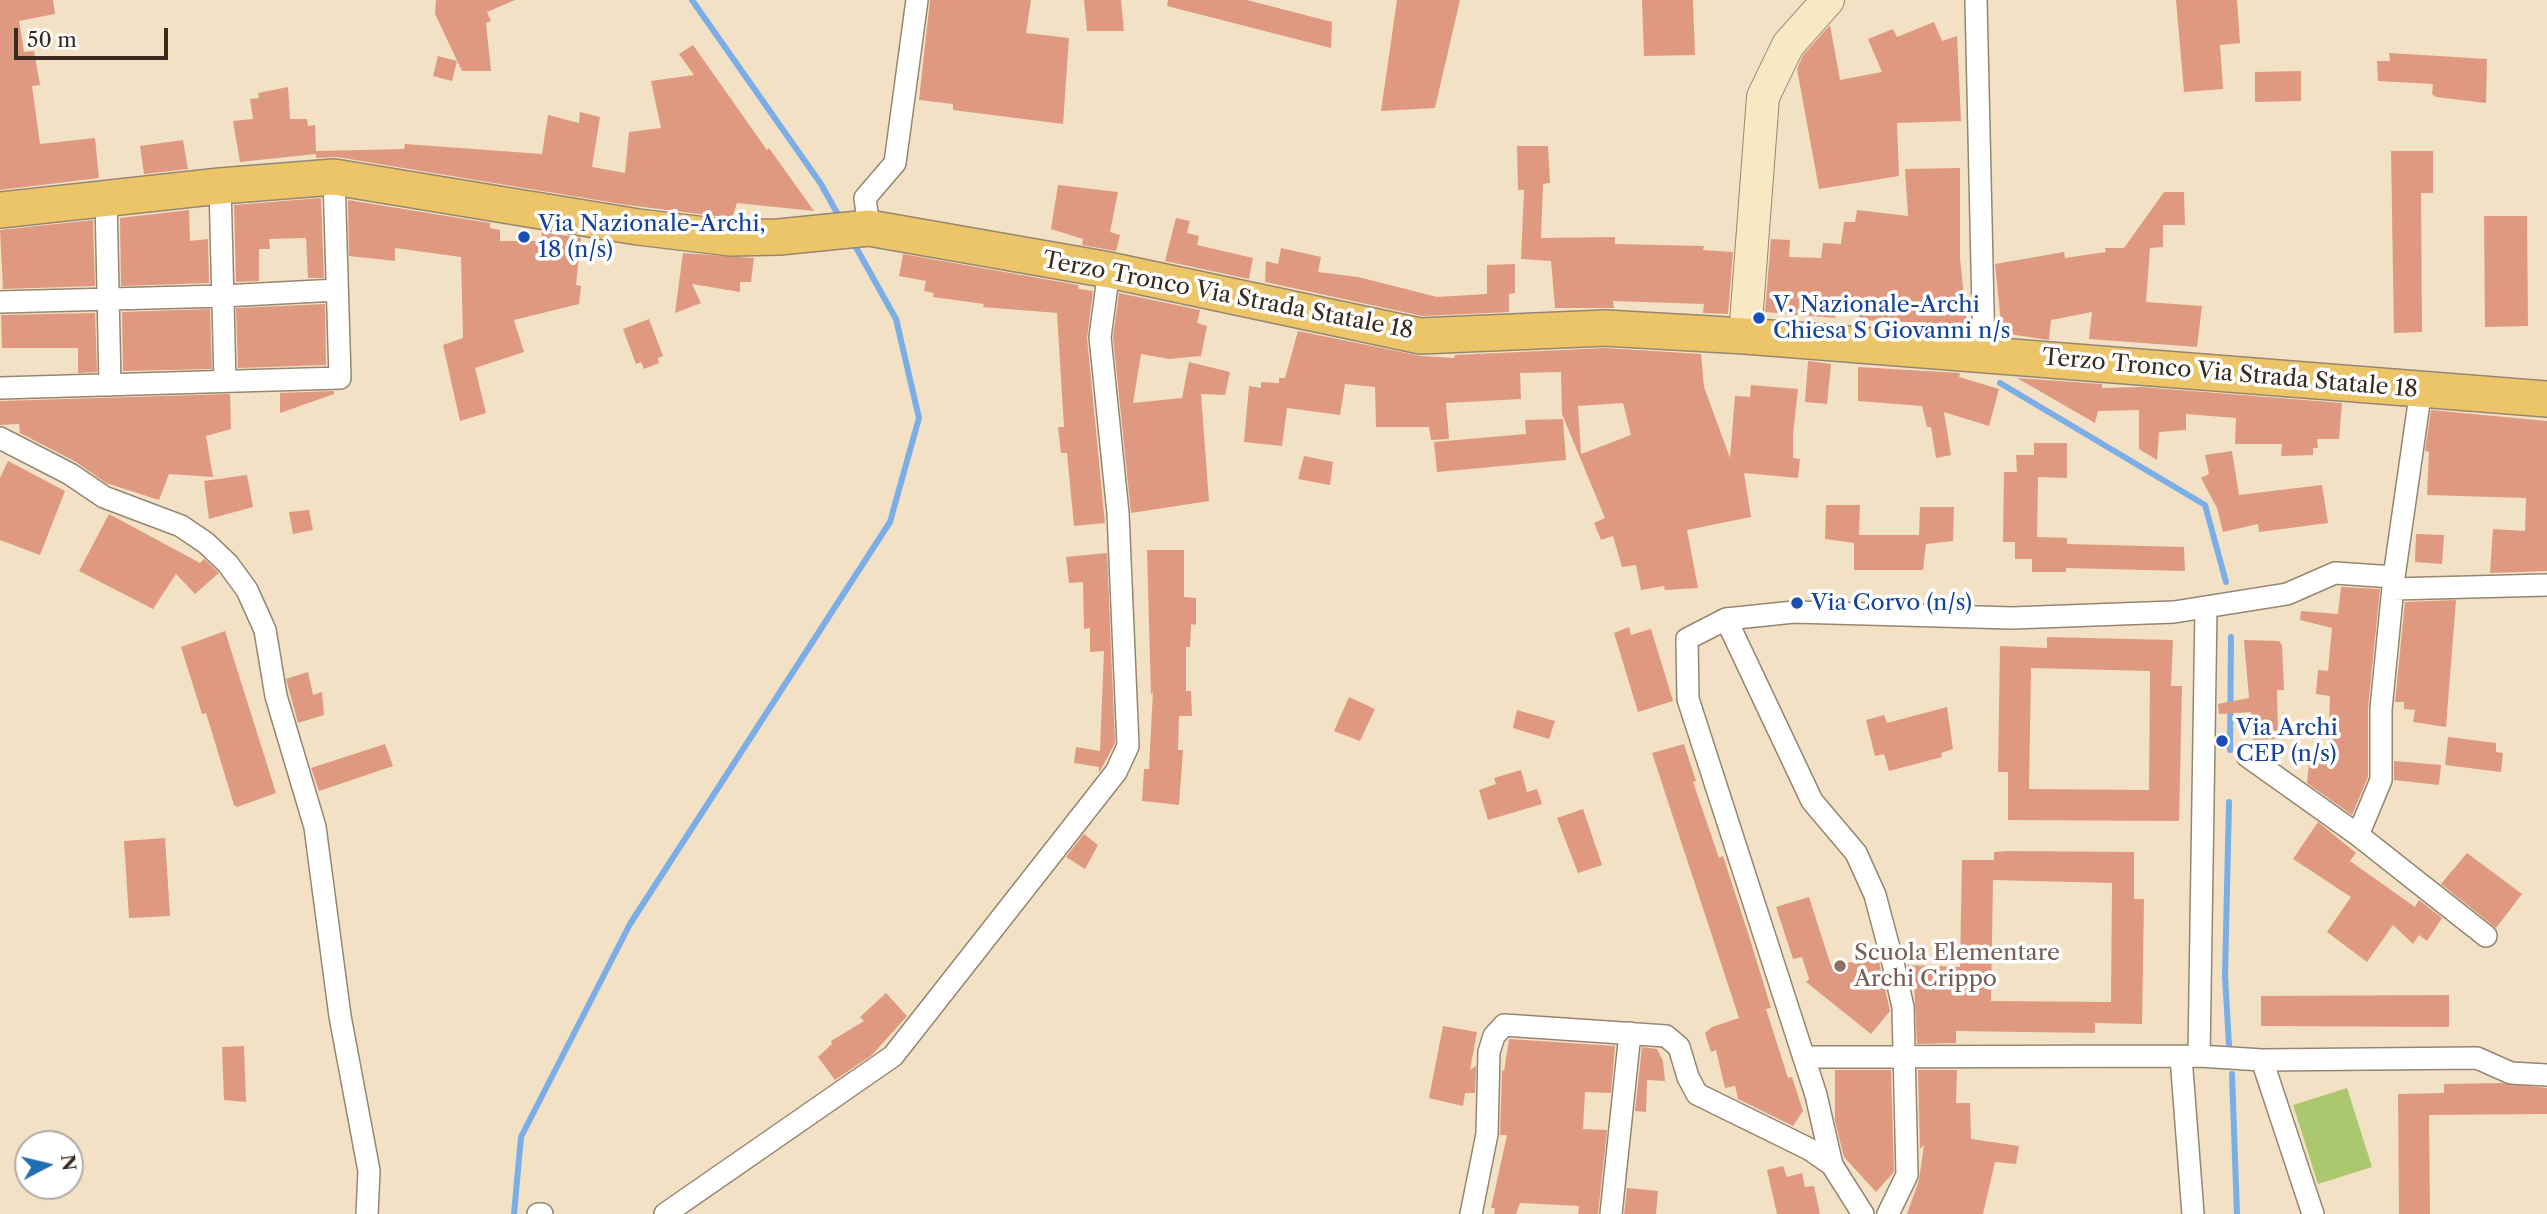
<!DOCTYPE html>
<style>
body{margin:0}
#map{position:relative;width:2547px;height:1214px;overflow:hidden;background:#f2e1c4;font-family:"Libre Caslon Text",serif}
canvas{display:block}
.north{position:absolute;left:14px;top:1130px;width:70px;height:70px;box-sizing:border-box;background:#fff;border:2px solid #b1aaa5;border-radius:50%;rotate:83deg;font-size:19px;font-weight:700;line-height:28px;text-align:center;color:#3b2a1e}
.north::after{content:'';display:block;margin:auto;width:24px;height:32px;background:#1f6fb2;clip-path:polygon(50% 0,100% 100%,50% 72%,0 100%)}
.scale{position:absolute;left:14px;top:28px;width:154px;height:32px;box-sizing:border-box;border:4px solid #3b2a1e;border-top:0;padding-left:9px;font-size:21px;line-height:24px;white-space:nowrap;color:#3b2a1e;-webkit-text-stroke:5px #fff;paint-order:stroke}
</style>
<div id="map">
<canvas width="2547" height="1214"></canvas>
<div class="north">N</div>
<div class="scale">50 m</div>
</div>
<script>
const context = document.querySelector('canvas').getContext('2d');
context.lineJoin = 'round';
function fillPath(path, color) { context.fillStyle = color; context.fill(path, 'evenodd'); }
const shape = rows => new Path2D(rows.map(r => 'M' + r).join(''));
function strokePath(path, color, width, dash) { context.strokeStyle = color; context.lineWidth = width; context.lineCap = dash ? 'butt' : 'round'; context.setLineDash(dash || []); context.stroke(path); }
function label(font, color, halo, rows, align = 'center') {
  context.font = font + ' "Libre Caslon Text",serif'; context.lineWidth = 7; context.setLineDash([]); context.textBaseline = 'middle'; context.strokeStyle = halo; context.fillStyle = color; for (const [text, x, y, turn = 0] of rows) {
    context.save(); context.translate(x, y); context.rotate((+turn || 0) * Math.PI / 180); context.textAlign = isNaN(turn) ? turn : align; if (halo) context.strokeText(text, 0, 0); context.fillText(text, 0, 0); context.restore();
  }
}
fillPath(shape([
 [2347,1088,2372,1167,2318,1184,2293,1105]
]), '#acc86f');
strokePath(shape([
 [692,0,821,184,841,220],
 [2000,383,2205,505,2226,582],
 [2230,750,2231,637],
 [2229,802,2225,976,2229,1045],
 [2232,1074,2237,1214],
 [514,1214,521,1137,630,924,890,522,919,418,896,319,853,242]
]), '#7bade7', 6);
fillPath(shape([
 [0,0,53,0,55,14,19,21,24,52,34,51,40,85,32,86,40,144,95,138,99,178,0,190],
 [436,0,515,0,487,12,491,21,486,23,491,71,462,71,435,14],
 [930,0,1031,0,1026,33,1069,38,1063,124,953,110,953,104,919,100],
 [1084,0,1121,0,1124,31,1087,31],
 [1168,0,1247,0,1332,22,1331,48,1167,6],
 [1397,0,1460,0,1435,108,1381,111],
 [1642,0,1693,0,1695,55,1644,56],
 [2176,0,2237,0,2240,43,2220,45,2223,89,2184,92],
 [1934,22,1942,41,1957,36,1961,121,1897,123,1899,176,1819,189,1797,69,1803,55,1830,25,1840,80,1882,72,1868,39,1893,29,1897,37],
 [693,45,767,150,769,148,814,211,737,203,732,218,627,205,337,157,316,158,316,154,240,162,233,121,253,119,250,99,259,98,258,93,288,87,290,119,307,119,308,126,315,125,316,151,404,149,405,144,542,154,548,115,579,123,580,112,600,117,592,167,625,173,629,132,661,128,651,81,694,75,679,54],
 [2389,53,2487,59,2486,103,2436,97,2432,94,2433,84,2378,81,2377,61,2390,61],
 [438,56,457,61,452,81,433,76],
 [2301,71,2301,101,2255,102,2255,72],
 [183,140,188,169,144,174,140,146],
 [1517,146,1548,146,1550,183,1543,184,1541,238,1615,237,1615,244,1704,246,1703,250,1733,252,1728,314,1703,313,1704,304,1613,301,1614,308,1555,308,1551,261,1521,259,1524,190,1518,190],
 [2391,151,2433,151,2433,193,2421,193,2422,332,2394,333],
 [1960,168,1960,258,1967,326,1948,328,1932,326,1931,323,1859,320,1859,298,1838,297,1835,318,1765,312,1771,239,1790,240,1789,257,1821,258,1823,243,1841,244,1844,222,1855,222,1857,210,1908,216,1905,169],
 [1058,185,1118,192,1110,232,1120,235,1116,251,1082,245,1083,239,1051,229],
 [2164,192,2184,192,2185,225,2163,225,2163,247,2150,248,2146,302,2202,306,2197,347,2089,339,2092,312,2051,320,2049,340,2002,333,1995,264,2064,252,2065,258,2106,252,2105,248,2124,248],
 [321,198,324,278,308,278,306,238,269,239,270,249,259,249,259,281,236,282,234,205],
 [348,200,490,223,490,228,500,230,500,241,541,241,542,232,581,238,576,285,581,286,579,304,514,320,524,352,475,368,486,413,460,421,443,345,463,338,461,257,395,248,395,261,349,256],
 [189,210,190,241,208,239,209,283,121,286,120,218],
 [2484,216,2527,216,2528,326,2485,327],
 [1176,218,1190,221,1187,233,1199,236,1197,245,1253,258,1249,279,1165,261],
 [93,220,95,286,3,289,0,230],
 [1281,248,1321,257,1318,272,1358,277,1437,297,1487,294,1487,265,1515,264,1515,293,1509,294,1509,312,1422,316,1265,282,1266,261,1278,264],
 [683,253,754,258,751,282,740,282,740,292,692,284,701,303,675,313],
 [903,254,1078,285,1079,289,1093,291,1087,338,1105,523,1074,526,1067,453,1061,453,1058,427,1064,427,1057,313,983,307,984,304,933,297,934,293,924,291,926,281,899,276],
 [1119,293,1200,310,1197,323,1207,326,1201,356,1169,359,1141,354,1133,403,1182,398,1189,362,1230,372,1225,395,1201,394,1209,501,1131,513,1113,337],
 [325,304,326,365,238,368,236,308],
 [210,309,212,369,123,371,122,312],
 [95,313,97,372,78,373,78,348,2,348,1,315],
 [649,319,663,356,658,358,659,363,644,369,641,362,636,364,623,329],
 [1298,331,1421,356,1454,358,1455,355,1605,348,1701,354,1704,387,1730,458,1735,396,1750,397,1751,385,1798,389,1793,435,1793,458,1800,459,1798,478,1744,473,1751,517,1687,530,1698,588,1665,590,1664,586,1641,590,1636,565,1622,567,1613,536,1601,540,1594,523,1605,518,1562,414,1561,372,1520,373,1521,399,1446,403,1449,439,1431,440,1429,427,1376,427,1375,387,1345,384,1340,415,1287,408,1282,446,1244,442,1249,386,1261,388,1261,382,1279,383,1279,378,1285,378],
 [1623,403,1631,435,1581,454,1578,406],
 [1808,361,1831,364,1827,404,1805,402],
 [1858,367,1960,373,1959,377,1999,389,1989,426,1944,412,1951,455,1936,458,1931,427,1927,427,1922,406,1858,401],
 [2017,378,2102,384,2102,388,2141,387,2342,403,2339,439,2317,439,2318,448,2313,448,2313,455,2281,456,2282,444,2235,444,2236,418,2186,414,2186,430,2159,432,2157,460,2139,449,2139,410,2098,411,2095,423],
 [334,391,334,394,280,413,280,393],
 [230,394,231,429,206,436,213,477,169,474,159,500,106,483,76,462,20,433,19,424,0,425,0,401],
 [2431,410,2547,421,2547,571,2490,573,2493,529,2525,531,2526,498,2427,495,2429,452,2425,451],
 [1563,419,1566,460,1437,472,1434,442,1526,434,1525,420],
 [2034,443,2067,443,2067,478,2038,477,2037,537,2067,538,2067,544,2184,547,2185,571,2066,568,2066,572,2032,572,2032,559,2015,559,2015,542,2003,542,2004,472,2017,472,2016,455,2034,455],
 [2232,451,2239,495,2322,485,2328,523,2259,532,2258,524,2223,532,2217,508,2201,478,2209,474,2205,455],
 [1304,456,1333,462,1330,485,1298,479],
 [8,461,65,491,40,555,0,540,0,478],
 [247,475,253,507,209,519,204,481],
 [1826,505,1860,505,1859,535,1919,535,1920,507,1954,507,1953,541,1926,544,1923,570,1854,570,1854,543,1825,539],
 [309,510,313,530,293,534,289,512],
 [109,514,200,563,204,559,219,573,195,594,176,574,153,609,79,571],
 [2416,534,2444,535,2442,564,2415,562],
 [1147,550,1184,550,1184,597,1196,598,1196,625,1191,624,1190,647,1186,647,1186,691,1191,691,1192,716,1179,716,1178,750,1183,750,1179,805,1142,801,1144,769,1149,769,1153,691,1151,695],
 [1107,553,1115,743,1099,773,1099,767,1074,763,1076,747,1100,751,1104,651,1090,652,1090,628,1084,629,1083,582,1069,583,1066,557],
 [2341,587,2380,589,2368,708,2368,777,2352,815,2307,783,2310,753,2316,755,2318,750,2328,751,2330,696,2316,694,2318,670,2328,671,2332,628,2300,620,2301,611,2338,614],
 [2456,600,2446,727,2413,722,2415,710,2404,709,2404,702,2395,702,2405,602],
 [1629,627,1631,635,1651,629,1673,701,1638,712,1614,633],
 [225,631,276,793,237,807,234,805,206,713,202,714,181,647],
 [2047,637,2173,640,2171,686,2182,686,2179,821,2008,820,2008,772,1998,772,2000,646,2047,648],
 [2031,668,2150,671,2149,790,2029,789],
 [2244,640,2279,641,2282,645,2284,690,2277,690,2278,739,2253,740,2251,712,2219,714,2218,704,2249,698],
 [308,672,313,695,322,692,324,715,298,723,286,679],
 [1349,697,1375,709,1360,741,1334,731],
 [1947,707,1953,749,1941,753,1942,757,1889,771,1884,754,1875,756,1866,720,1884,715,1887,723],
 [1517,710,1555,721,1549,739,1513,728],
 [2448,737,2496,743,2496,752,2503,753,2501,772,2445,765],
 [385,744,393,766,319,791,311,768],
 [1684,744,1696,781,1693,782,1719,858,1723,856,1748,933,1771,1008,1766,1009,1788,1078,1792,1077,1803,1111,1793,1126,1738,1099,1735,1086,1725,1088,1716,1050,1711,1052,1705,1033,1712,1027,1739,1018,1652,753],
 [2394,761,2441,765,2439,785,2394,780],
 [1521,770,1527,792,1537,789,1542,804,1488,820,1479,790,1496,784,1494,778],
 [1583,809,1602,865,1578,873,1557,818],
 [2318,822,2356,853,2350,861,2415,907,2419,900,2442,918,2427,941,2419,935,2413,944,2393,925,2367,962,2327,932,2351,897,2293,859],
 [1084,834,1098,845,1085,869,1066,857],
 [165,838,170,916,129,918,124,841],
 [2009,851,2134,852,2134,899,2144,899,2142,1024,2095,1023,2095,1033,1956,1031,1956,1043,1917,1044,1914,982,1911,985,1907,965,1960,967,1962,860,1994,860,1994,852],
 [1993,880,2112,883,2111,1002,1991,1001],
 [2467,853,2522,894,2496,928,2441,884],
 [1809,897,1831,966,1878,957,1890,1011,1871,1034,1806,982,1809,979,1802,957,1793,959,1776,907],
 [886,993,907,1016,872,1055,835,1080,818,1057,832,1044,831,1041,864,1021,860,1017],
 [2449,995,2449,1027,2261,1026,2261,996],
 [1443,1026,1477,1032,1470,1070,1476,1066,1475,1093,1465,1093,1463,1106,1429,1098],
 [1509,1039,1615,1046,1611,1093,1585,1092,1583,1129,1607,1130,1598,1214,1578,1214,1579,1206,1520,1203,1516,1214,1494,1214,1495,1208,1491,1208,1507,1135,1500,1135,1502,1070,1504,1071],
 [244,1046,246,1102,224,1100,222,1047],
 [1642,1047,1657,1049,1663,1061,1665,1081,1647,1080,1646,1112,1635,1111],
 [1835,1070,1891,1070,1894,1172,1876,1192,1844,1157,1835,1121],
 [1918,1070,1957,1070,1956,1103,1970,1103,1971,1139,2019,1146,2016,1164,1995,1162,1983,1214,1907,1214,1919,1180,1924,1145,1920,1149],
 [2501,1083,2547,1088,2547,1114,2429,1115,2430,1214,2399,1214,2398,1094,2444,1093,2444,1084],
 [1783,1166,1787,1177,1802,1173,1805,1187,1814,1186,1820,1214,1777,1214,1767,1170],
 [1627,1188,1658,1191,1656,1214,1624,1214]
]), '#df9981');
const street = shape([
 [1976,0,1984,354],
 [220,186,225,381],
 [106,199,110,385],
 [869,228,865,198,895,163,917,0],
 [0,302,223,296,337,290],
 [0,388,340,378,334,177],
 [0,438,70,474,104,497,181,526,206,543,228,564,247,590,265,630,276,696,315,827,340,1016,369,1171,367,1214],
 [2393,589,2547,585],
 [2206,607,2199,1056,2262,1060,2477,1058,2511,1073,2547,1075],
 [1726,619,1812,801,1856,853,1875,895,1893,963,1903,1007,1907,1175,1888,1214],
 [2247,756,2358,835,2486,936],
 [2358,835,2381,780,2381,709,2394,577,2421,389],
 [1805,1057,2199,1056],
 [2181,1057,2193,1214],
 [2262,1060,2313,1214],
 [538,1214,542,1214],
 [665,1214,893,1056,1116,772,1128,746,1118,513,1100,337,1109,270],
 [1471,1214,1487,1134,1489,1052,1494,1036,1504,1025,1666,1036,1679,1047,1688,1077,1697,1094,1809,1149,1832,1165],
 [1611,1214,1630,1033],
 [1863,1214,1832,1165,1816,1095,1688,699,1687,639,1726,619,1794,612,2012,618,2174,612,2287,594,2335,573,2394,577]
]);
const secondary = shape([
 [1745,336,1763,97,1788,45,1828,0]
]);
const primary = shape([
 [0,210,220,186,334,177,638,227,731,238,779,237,869,228,1109,270,1420,336,1605,328,1745,336,2547,399]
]);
strokePath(street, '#968671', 24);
strokePath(secondary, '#968671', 34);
strokePath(primary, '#968671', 38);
strokePath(street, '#fff', 21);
strokePath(secondary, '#f8e8c3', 32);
strokePath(primary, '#edc569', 35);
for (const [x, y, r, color] of [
 [524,237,7,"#1a4fb4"],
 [1759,318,7,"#1a4fb4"],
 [1797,603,7,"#1a4fb4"],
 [2222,741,7,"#1a4fb4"],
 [1840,966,7,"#8d6e63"]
]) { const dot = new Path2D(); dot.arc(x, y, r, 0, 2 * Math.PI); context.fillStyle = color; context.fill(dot); strokePath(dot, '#fff', 2.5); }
label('23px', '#164399', '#fff', [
 ["Via Nazionale-Archi,",538,224],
 ["18 (n/s)",538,250],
 ["V. Nazionale-Archi",1773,305],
 ["Chiesa S Giovanni n/s",1773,331],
 ["Via Corvo (n/s)",1811,603],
 ["Via Archi",2236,728],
 ["CEP (n/s)",2236,754]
], 'left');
label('23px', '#3b2a1e', '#fff', [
 ["Terzo Tronco Via Strada Statale 18",1228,296,11],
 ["Terzo Tronco Via Strada Statale 18",2230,374,5]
]);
label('23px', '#785e54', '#fff', [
 ["Scuola Elementare",1854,953],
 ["Archi Crippo",1854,979]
], 'left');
</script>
